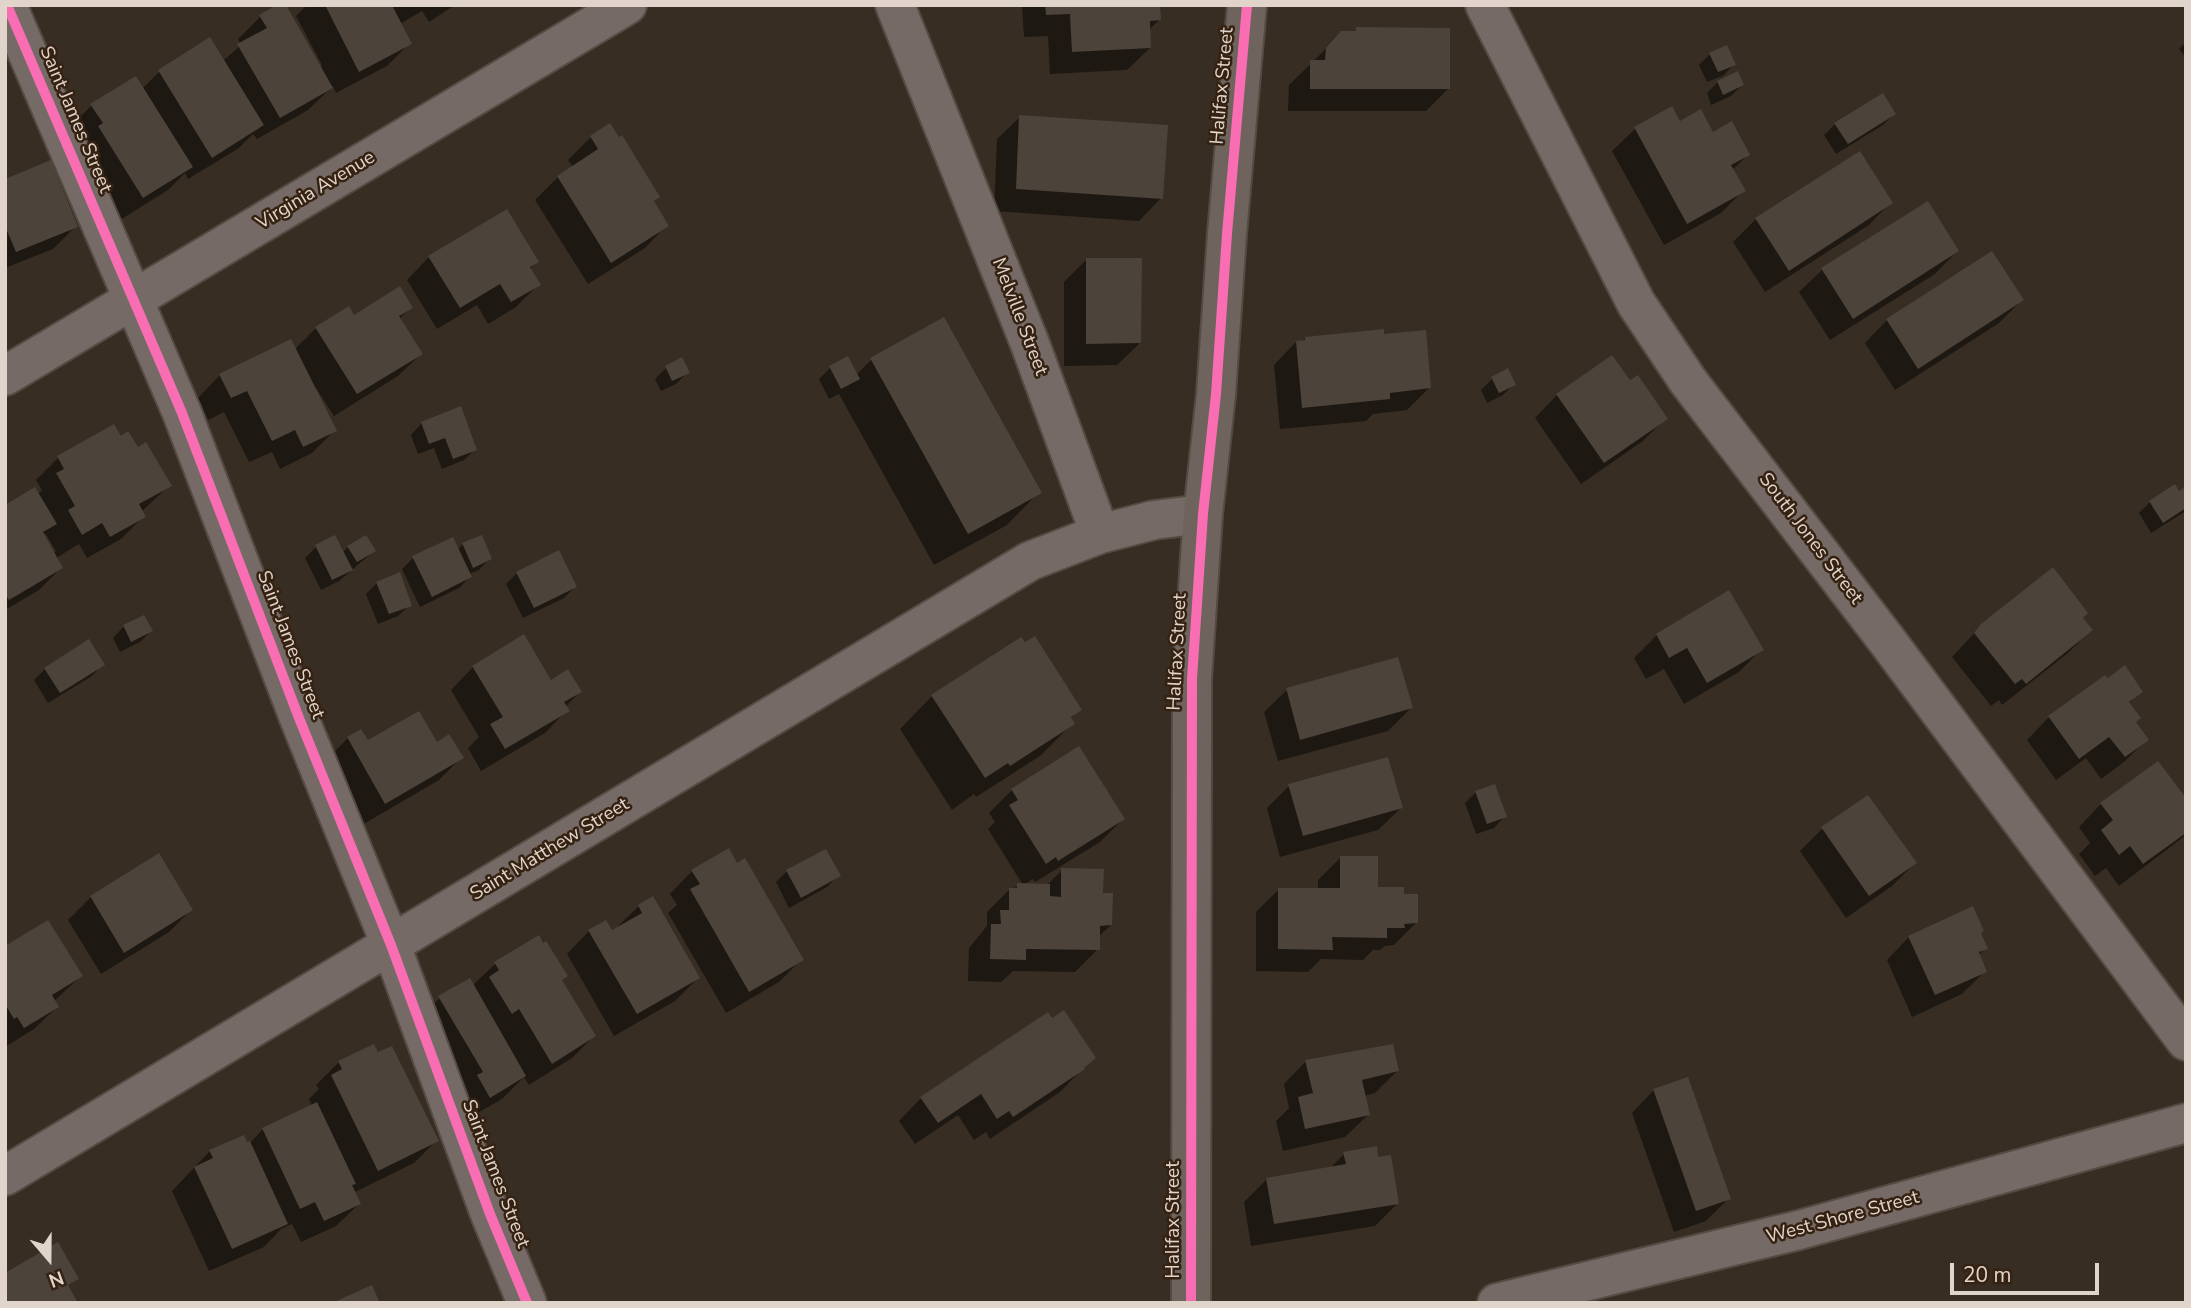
<!DOCTYPE html>
<style>
body{margin:0}
#map{position:relative;width:2191px;height:1308px;overflow:hidden;background:#382d23;font-family:"Nunito Sans",sans-serif}
canvas{display:block}
.frame{position:absolute;inset:0;border:7px solid #e1d4ca;pointer-events:none}
.north{position:absolute;left:14px;top:1224px;width:70px;height:70px;-webkit-text-stroke:5px #362212;paint-order:stroke;rotate:160deg;font-size:19px;font-weight:700;line-height:28px;text-align:center;color:#e1d4ca}
.north::after{content:'';display:block;margin:auto;width:24px;height:32px;background:#e1d4ca;clip-path:polygon(50% 0,100% 100%,50% 72%,0 100%)}
.scale{position:absolute;left:1950px;top:1263px;width:149px;height:32px;box-sizing:border-box;border:4px solid #e1d4ca;border-top:0;padding-left:9px;font-size:21px;line-height:24px;white-space:nowrap;color:#e1d4ca;-webkit-text-stroke:5px #362212;paint-order:stroke}
</style>
<div id="map">
<canvas width="2191" height="1308"></canvas>
<div class="frame"></div>
<div class="north">N</div>
<div class="scale">20 m</div>
</div>
<script>
const context = document.querySelector('canvas').getContext('2d');
context.lineJoin = 'round';
function fillPath(path, color) { context.fillStyle = color; context.fill(path, 'evenodd'); }
const shape = rows => new Path2D(rows.map(r => 'M' + r).join(''));
function strokePath(path, color, width, dash) { context.strokeStyle = color; context.lineWidth = width; context.lineCap = dash ? 'butt' : 'round'; context.setLineDash(dash || []); context.stroke(path); }
function label(font, color, halo, rows, align = 'center') {
  context.font = font + ' "Nunito Sans",sans-serif'; context.lineWidth = 5; context.setLineDash([]); context.textBaseline = 'middle'; context.strokeStyle = halo; context.fillStyle = color; for (const [text, x, y, turn = 0] of rows) {
    context.save(); context.translate(x, y); context.rotate((+turn || 0) * Math.PI / 180); context.textAlign = isNaN(turn) ? turn : align; if (halo) context.strokeText(text, 0, 0); context.fillText(text, 0, 0); context.restore();
  }
}
fillPath(shape([
 [307,5,455,5,429,22,422,11,400,24,410,43,387,66,336,93,333,86,308,110,257,139,253,134,239,148,188,179,185,173,168,190,120,220,69,128,92,105,142,89,159,72,223,61,241,45,238,39,260,17,319,67,322,65,296,16],
 [1022,5,1158,5,1159,20,1149,30,1150,48,1127,70,1050,74,1048,36,1024,37],
 [1357,29,1449,88,1426,111,1288,111,1289,85,1342,33,1353,33],
 [2186,42,2186,58,2179,49],
 [1710,54,1734,64,1723,76,1707,82,1699,65],
 [1718,82,1742,85,1731,96,1711,105,1707,93],
 [1672,109,1680,123,1712,134,1748,155,1732,170,1743,191,1721,213,1664,245,1612,151,1635,129],
 [1894,114,1883,125,1836,154,1824,135,1835,124],
 [1020,117,1161,198,1139,221,994,211,997,139],
 [591,137,667,225,645,248,588,284,535,200,558,177,573,167,568,160],
 [1859,153,1891,202,1869,225,1765,292,1733,242,1756,219],
 [5,181,76,226,53,249,5,268],
 [1927,203,1957,251,1935,274,1830,340,1799,292,1822,270],
 [429,257,537,261,530,269,539,284,516,307,488,324,477,305,437,329,407,280],
 [1087,259,1140,343,1117,365,1064,366,1064,282],
 [2022,300,1999,323,1895,390,1865,343,1887,320],
 [411,307,399,319,421,354,398,376,334,416,316,388,314,389,335,430,312,453,280,469,272,452,249,462,224,412,208,420,198,398,220,375,295,349,316,328,354,317],
 [943,320,1039,492,1007,525,934,565,839,394,829,399,819,379,830,368,856,375,871,360],
 [1382,336,1429,388,1407,410,1373,414,1366,421,1280,429,1274,365,1296,342,1302,342,1305,338],
 [666,368,687,373,676,384,661,391,655,379],
 [1492,379,1514,384,1503,395,1487,403,1481,390],
 [1629,382,1665,419,1643,441,1581,484,1535,418,1557,395],
 [422,423,475,449,464,460,442,469,434,448,418,454,411,435],
 [120,438,137,449,169,486,141,512,144,516,121,539,87,558,79,544,56,558,61,568,39,590,5,610,5,507,38,494,42,490,36,480,58,458],
 [45,533,56,551,53,553,43,536],
 [2186,488,2186,511,2151,533,2139,513,2150,502,2178,493],
 [334,538,342,553,348,547,374,551,339,581,321,590,305,558,316,547],
 [463,544,490,558,479,570,469,574,470,577,459,588,420,607,402,569,413,558,457,550],
 [517,573,575,587,564,598,523,618,506,584],
 [377,583,410,605,398,616,378,624,366,594],
 [2081,618,2091,630,2068,653,2002,705,1999,700,1991,706,1952,657,1982,625],
 [124,626,151,631,140,642,120,652,113,638],
 [1657,635,1762,649,1739,672,1684,704,1664,669,1646,679,1634,658],
 [103,664,92,676,48,703,34,680,45,669],
 [473,667,551,682,580,692,565,707,567,710,545,733,481,771,468,748,479,737,451,690],
 [1287,690,1411,708,1388,731,1278,761,1264,712],
 [2141,692,2128,704,2134,722,2147,739,2124,762,2101,779,2086,758,2056,780,2027,740,2049,717],
 [932,696,1080,709,1070,719,1073,723,1040,756,976,797,974,794,952,810,900,729],
 [348,738,368,743,436,744,461,758,439,780,362,825,325,761],
 [1289,786,1401,808,1378,830,1280,857,1267,808],
 [1012,790,1123,819,1100,842,1035,882,1033,879,1023,885,1046,886,1062,870,1101,894,1111,925,1098,937,1098,949,1075,972,1013,971,1001,982,968,981,969,948,987,926,987,912,1010,889,1023,885,988,829,995,822,989,813],
 [1476,792,1505,816,1494,828,1476,834,1465,803],
 [2186,801,2186,835,2119,886,2106,868,2095,876,2079,854,2090,843,2079,827,2101,804],
 [1822,829,1915,863,1892,886,1846,918,1800,851],
 [1341,857,1377,889,1402,895,1416,923,1394,945,1385,946,1380,950,1373,950,1363,960,1321,959,1308,972,1256,971,1256,912,1279,889,1318,890,1318,880],
 [692,871,802,959,779,982,726,1013,668,913,677,905,670,894],
 [787,871,838,876,827,887,789,908,776,882],
 [91,897,191,910,169,932,101,974,68,920],
 [639,906,698,978,675,1001,614,1036,567,954,589,931,612,932],
 [1909,937,1986,948,1978,956,1985,971,1962,994,1912,1017,1887,960],
 [538,938,560,981,594,1036,572,1058,529,1085,524,1077,502,1099,467,1119,417,1020,440,998,472,986,495,964],
 [5,948,81,976,53,1002,57,1007,34,1029,5,1047],
 [1093,1058,1060,1092,990,1139,986,1132,974,1140,958,1115,915,1144,899,1121,921,1098],
 [1306,1061,1397,1071,1375,1093,1364,1096,1368,1115,1345,1137,1283,1151,1276,1121,1289,1108,1284,1084],
 [339,1062,437,1140,414,1163,353,1193,359,1204,336,1226,301,1242,292,1224,281,1229,264,1247,209,1271,172,1191,210,1151,250,1143,263,1129,312,1106,309,1099,319,1089,316,1085],
 [1654,1090,1728,1199,1706,1221,1674,1232,1632,1113],
 [1344,1154,1377,1159,1397,1204,1375,1226,1251,1246,1244,1202,1267,1179,1329,1169]
]), '#0007');
fillPath(shape([
 [277,5,286,5,333,88,280,118,237,44,267,28,259,15],
 [325,5,392,5,412,44,359,72],
 [1045,5,1160,5,1161,20,1150,21,1151,48,1072,52,1070,14,1046,15],
 [1356,27,1450,28,1450,89,1310,89,1310,60,1325,60,1326,48,1341,31,1356,31],
 [210,37,264,125,212,158,158,70],
 [1727,45,1736,65,1718,72,1709,53],
 [1738,71,1744,85,1723,95,1717,81],
 [136,76,193,167,143,198,98,126,103,123,90,104],
 [1883,93,1896,114,1848,144,1834,123],
 [1672,106,1680,121,1701,109,1713,132,1732,121,1750,155,1731,165,1746,191,1687,224,1634,127],
 [1019,115,1168,125,1163,199,1016,189],
 [610,123,619,137,622,135,660,197,654,201,669,226,611,263,557,176,598,149,590,136],
 [1860,151,1893,203,1789,271,1755,218],
 [51,160,78,227,16,252,5,226,5,179],
 [1928,201,1959,251,1853,319,1821,268],
 [507,209,539,262,530,267,541,285,511,302,500,284,460,308,428,256],
 [1992,251,2024,300,1918,369,1886,319],
 [1086,258,1142,258,1141,343,1086,344],
 [400,286,413,308,399,316,423,354,357,394,315,327,349,306,354,315],
 [944,317,1042,493,968,534,870,358],
 [1384,329,1384,334,1426,330,1431,388,1390,393,1390,399,1302,408,1296,341,1305,340,1305,337],
 [291,339,337,431,303,447,295,430,272,441,247,391,231,398,219,374],
 [1612,355,1630,380,1638,375,1668,419,1604,463,1556,394],
 [848,356,860,379,841,389,829,366],
 [682,357,690,373,672,381,665,366],
 [1508,368,1516,385,1499,393,1491,377],
 [461,406,477,450,453,459,445,438,429,444,421,422],
 [114,424,121,436,128,431,138,447,146,442,172,486,139,504,146,517,110,537,102,523,82,535,68,510,75,506,56,473,64,469,57,456],
 [2175,484,2179,491,2186,486,2186,508,2163,523,2149,501],
 [35,487,57,524,43,532,63,568,9,600,5,594,5,505],
 [335,535,353,570,332,580,315,545],
 [366,535,376,551,357,562,347,546],
 [482,535,492,559,473,568,462,543],
 [453,537,472,577,432,597,412,556],
 [559,550,577,587,534,608,516,572],
 [2053,567,2088,613,2083,618,2093,630,2026,684,2022,679,2015,684,1974,633,1981,624],
 [400,572,412,606,389,614,376,582],
 [1729,590,1764,650,1707,683,1687,648,1669,658,1656,634],
 [144,615,153,631,131,642,123,625],
 [524,634,551,680,568,669,582,692,564,702,570,711,505,749,490,724,503,717,472,666],
 [1035,636,1082,710,1071,717,1075,724,1010,766,1008,763,985,778,931,695,1021,637,1025,642],
 [89,639,105,665,60,693,44,668],
 [1398,657,1413,708,1300,740,1286,688],
 [2125,665,2143,692,2129,702,2141,718,2136,722,2149,740,2125,757,2109,737,2079,759,2048,716,2105,675,2108,678],
 [419,711,437,742,449,734,464,758,385,804,347,737,361,729,368,740],
 [1079,746,1125,819,1058,861,1056,857,1046,864,1009,805,1018,800,1011,789],
 [1388,757,1403,808,1303,836,1288,784],
 [2158,761,2186,798,2186,833,2143,864,2130,846,2119,855,2101,830,2113,820,2100,803],
 [1495,784,1507,817,1487,824,1475,791],
 [1868,795,1917,863,1869,896,1821,827],
 [729,848,737,863,745,858,804,960,749,992,690,889,700,884,691,870],
 [826,849,841,876,801,898,786,870],
 [159,853,193,910,124,953,90,896],
 [1340,856,1378,856,1378,887,1404,887,1404,894,1418,894,1418,923,1404,924,1405,928,1387,928,1387,938,1332,937,1333,950,1278,949,1278,888,1340,888],
 [1061,868,1104,869,1103,893,1113,893,1112,925,1100,926,1100,950,1026,949,1026,960,990,959,991,924,1001,924,1000,910,1009,910,1009,888,1017,888,1017,883,1050,884,1050,896,1061,897],
 [653,896,700,978,637,1014,588,930,606,920,612,930,642,913,638,905],
 [1973,906,1984,931,1981,933,1988,949,1979,952,1987,972,1935,995,1908,936],
 [48,920,83,976,52,995,59,1007,24,1028,17,1017,14,1019,5,1004,5,946],
 [539,935,543,943,546,941,568,976,562,980,596,1036,552,1064,519,1009,512,1014,489,977,499,970,494,962],
 [470,978,526,1076,490,1098,477,1075,483,1072,438,996],
 [1064,1010,1096,1058,1084,1068,1085,1069,1013,1117,1009,1111,997,1119,981,1094,938,1123,920,1097,1048,1012,1052,1018],
 [374,1044,378,1052,392,1046,439,1141,378,1171,331,1075,342,1069,338,1061],
 [1393,1044,1399,1071,1362,1080,1370,1115,1305,1129,1298,1097,1313,1093,1305,1060],
 [1688,1077,1731,1199,1696,1211,1653,1089],
 [317,1102,356,1184,352,1185,361,1204,324,1221,315,1202,300,1209,262,1128],
 [244,1135,247,1142,250,1141,288,1224,232,1249,194,1167,213,1158,209,1150],
 [1377,1146,1378,1157,1391,1155,1399,1204,1274,1224,1266,1178,1346,1164,1343,1152],
 [58,1242,79,1279,68,1285,78,1303,5,1303,5,1273],
 [372,1285,380,1303,332,1303]
]), '#4c433a');
const minor = shape([
 [7,5,182,413,299,718,391,945,490,1214,527,1303],
 [895,5,1030,344,1100,534],
 [1485,5,1636,303,1688,381,1888,642,2186,1041],
 [5,1176,1030,561,1100,534,1154,520,1203,514],
 [1497,1303,1799,1230,2186,1123]
]);
const tertiary = shape([
 [5,376,627,5]
]);
const secondary = shape([
 [1191,1303,1192,679,1203,514,1216,394,1227,234,1247,5]
]);
strokePath(minor, '#554b43', 42);
strokePath(tertiary, '#554b43', 42);
strokePath(secondary, '#554b43', 42);
strokePath(minor, '#766a66', 38);
strokePath(tertiary, '#766a66', 38);
strokePath(secondary, '#6f635d', 38);
strokePath(shape([
 [7,5,182,413,299,718,391,945,490,1214,527,1303],
 [1191,1303,1192,679,1203,514,1216,394,1227,234,1247,5]
]), '#f96db3', 10);
label('19px', '#e1d4ca', '#362212', [
 ["Halifax Street",1223,86,-85],
 ["Saint James Street",75,120,67],
 ["Virginia Avenue",316,191,-31],
 ["Melville Street",1019,317,69],
 ["South Jones Street",1810,539,53],
 ["Saint James Street",290,645,69],
 ["Halifax Street",1178,652,-87],
 ["Saint Matthew Street",550,850,-31],
 ["Saint James Street",495,1174,69],
 ["West Shore Street",1843,1218,-15],
 ["Halifax Street",1174,1220,-90]
]);
</script>
